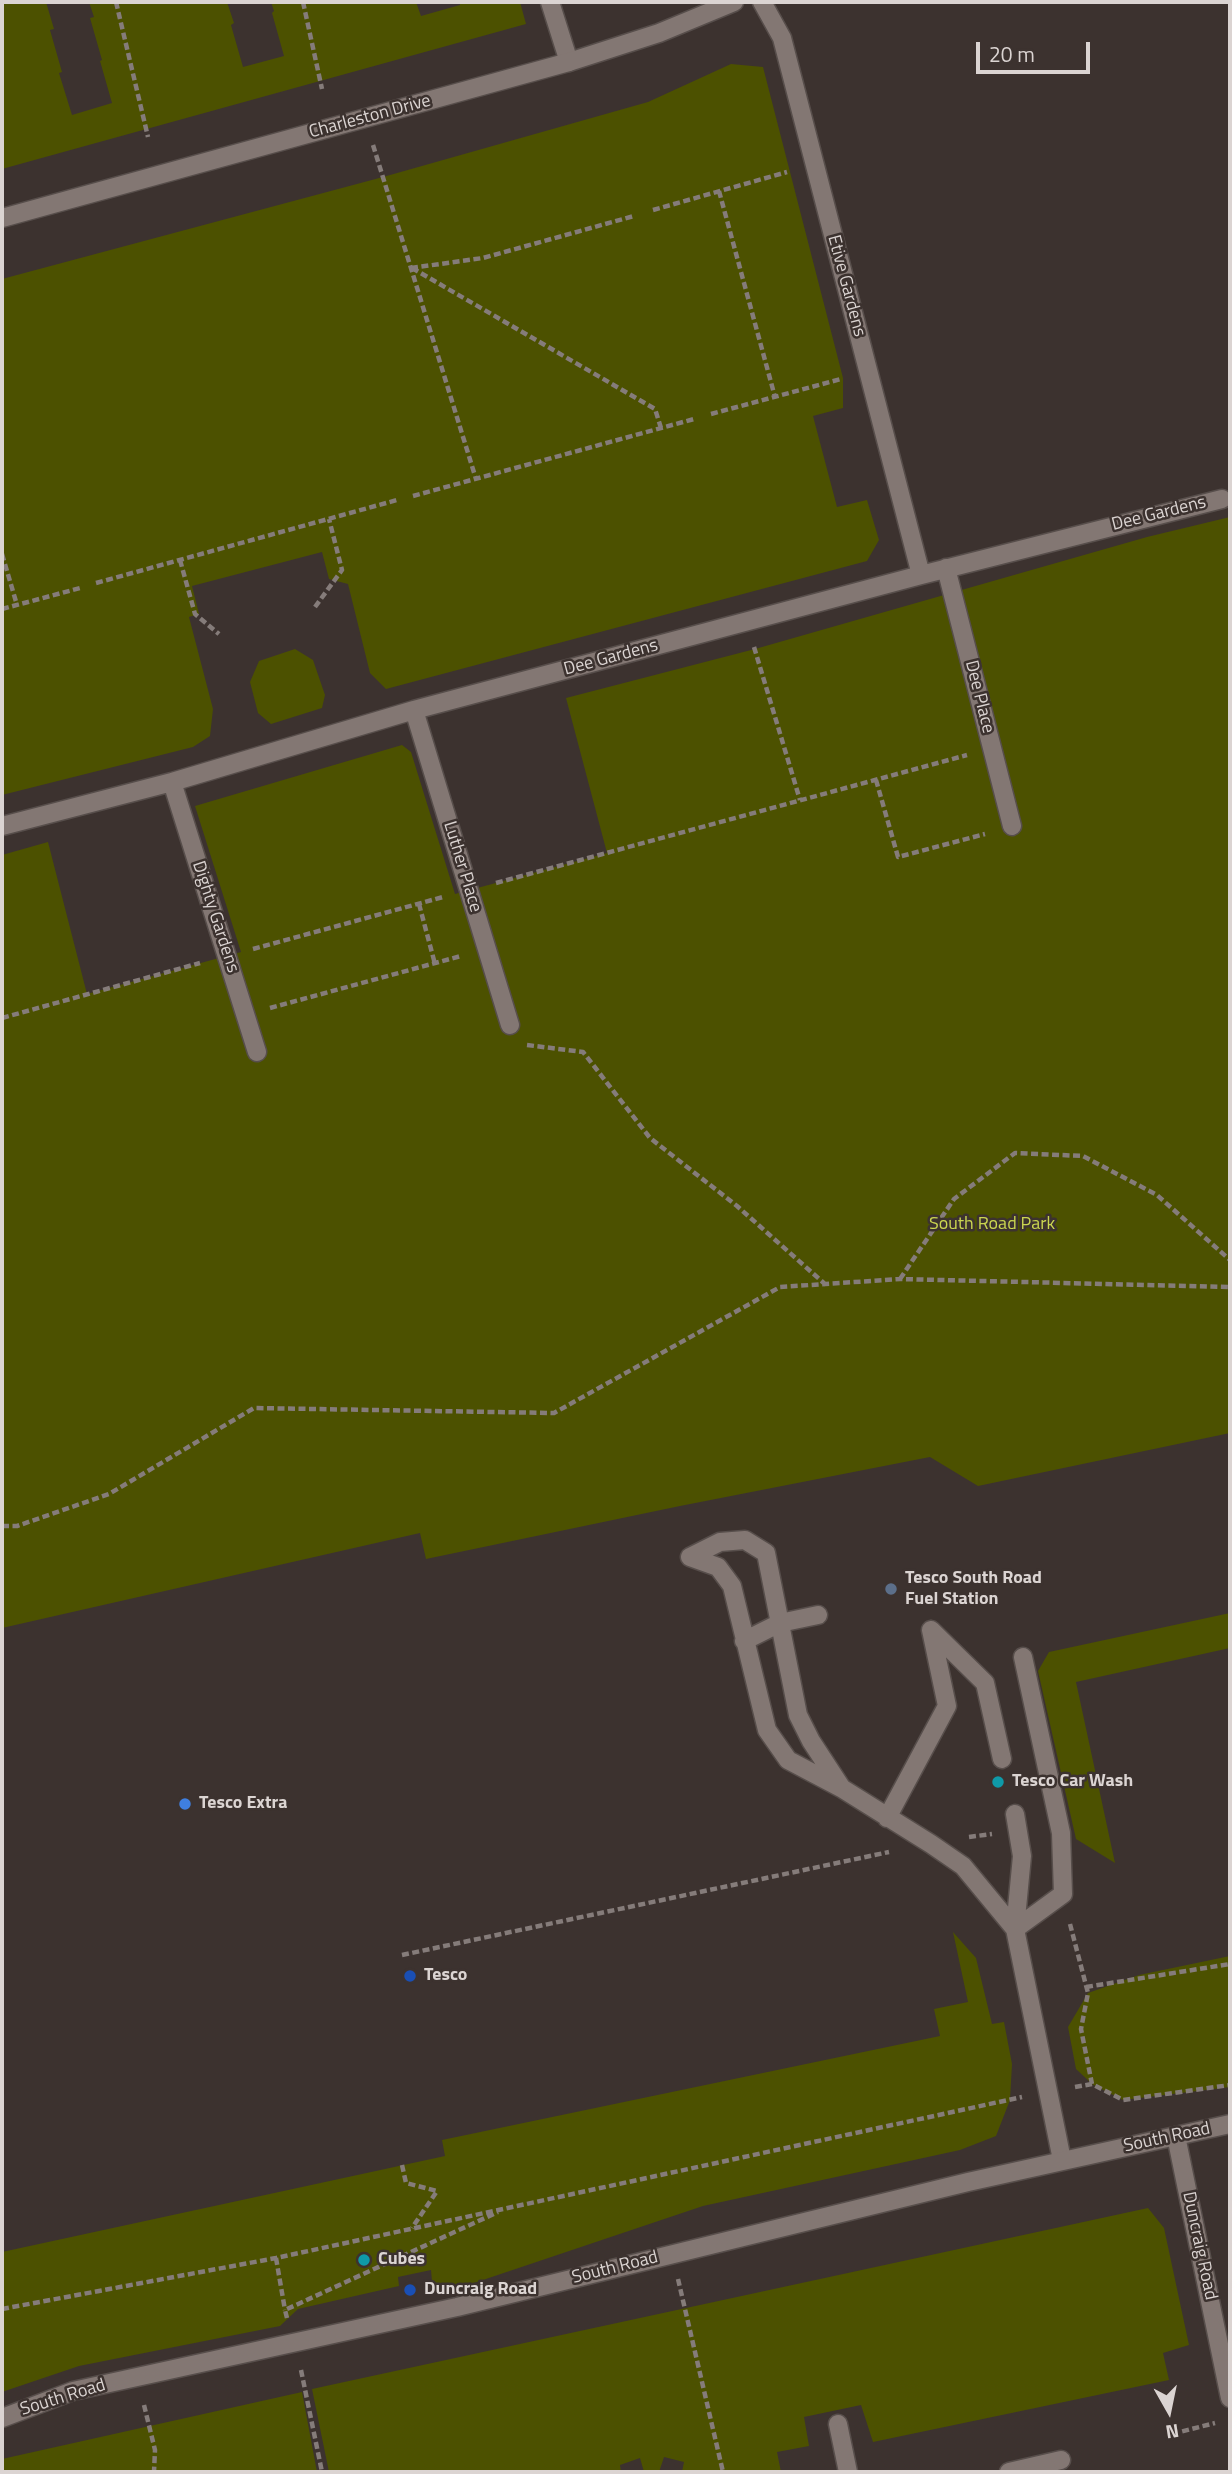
<!DOCTYPE html>
<style>
body{margin:0}
#map{position:relative;width:1232px;height:2474px;overflow:hidden;background:#3c322f;font-family:"Titillium Web",sans-serif}
canvas{display:block}
.frame{position:absolute;inset:0;border:4px solid #dbd4d2;pointer-events:none}
.north{position:absolute;left:1134px;top:2376px;width:70px;height:70px;-webkit-text-stroke:5px #3c322f;paint-order:stroke;rotate:171deg;font-size:19px;font-weight:700;line-height:28px;text-align:center;color:#dbd4d2}
.north::after{content:'';display:block;margin:auto;width:24px;height:32px;background:#dbd4d2;clip-path:polygon(50% 0,100% 100%,50% 72%,0 100%)}
.scale{position:absolute;left:976px;top:42px;width:114px;height:32px;box-sizing:border-box;border:4px solid #dbd4d2;border-top:0;padding-left:9px;font-size:21px;line-height:24px;white-space:nowrap;color:#dbd4d2;-webkit-text-stroke:5px #3c322f;paint-order:stroke}
</style>
<div id="map">
<canvas width="1232" height="2474"></canvas>
<div class="frame"></div>
<div class="north">N</div>
<div class="scale">20 m</div>
</div>
<script>
const context = document.querySelector('canvas').getContext('2d');
context.lineJoin = 'round';
function fillPath(path, color) { context.fillStyle = color; context.fill(path, 'evenodd'); }
const shape = rows => new Path2D(rows.map(r => 'M' + r).join(''));
function strokePath(path, color, width, dash) { context.strokeStyle = color; context.lineWidth = width; context.lineCap = dash ? 'butt' : 'round'; context.setLineDash(dash || []); context.stroke(path); }
function label(font, color, halo, rows, align = 'center') {
  context.font = font + ' "Titillium Web",sans-serif'; context.lineWidth = 5; context.setLineDash([]); context.textBaseline = 'middle'; context.strokeStyle = halo; context.fillStyle = color; for (const [text, x, y, turn = 0] of rows) {
    context.save(); context.translate(x, y); context.rotate((+turn || 0) * Math.PI / 180); context.textAlign = isNaN(turn) ? turn : align; if (halo) context.strokeText(text, 0, 0); context.fillText(text, 0, 0); context.restore();
  }
}
fillPath(shape([
 [2,2,46,2,54,29,50,30,62,72,59,73,72,115,112,103,100,61,102,60,90,18,94,17,89,2,227,2,234,23,231,25,243,67,284,56,272,13,274,11,271,2,416,2,421,16,460,5,460,2,520,2,526,24,2,169],
 [731,64,763,67,843,378,843,408,813,416,837,507,867,500,879,540,867,561,386,689,370,673,348,584,329,579,322,552,192,586,199,614,189,617,213,709,210,736,193,747,2,795,2,279,383,177,648,102],
 [1230,517,1230,1433,978,1486,930,1457,680,1506,426,1559,420,1533,2,1628,2,855,48,842,87,994,241,952,195,806,402,745,411,752,455,894,607,853,566,698,755,649,1147,537],
 [295,649,313,660,325,695,322,708,271,724,258,713,250,682,259,661],
 [1230,1613,1230,1648,1076,1682,1115,1863,1076,1839,1038,1671,1049,1652],
 [953,1932,976,1958,992,2024,1004,2022,1012,2064,1010,2100,996,2136,960,2150,703,2206,468,2285,433,2293,431,2270,398,2277,399,2286,298,2309,280,2326,79,2366,2,2392,2,2252,445,2156,442,2140,940,2036,934,2009,968,2002],
 [1230,1956,1230,2087,1123,2100,1092,2084,1076,2069,1068,2027,1088,1993,1139,1975],
 [1148,2208,1164,2228,1189,2345,1163,2353,1169,2380,873,2442,861,2405,804,2417,809,2446,777,2452,781,2472,682,2472,684,2462,664,2457,659,2472,644,2472,640,2458,620,2465,621,2472,329,2472,312,2389],
 [302,2392,317,2472,2,2472,2,2459]
]), '#4c5100');
const lane = shape([
 [690,1557,718,1567,732,1586,767,1730,788,1760,843,1789,931,1844,963,1866,1015,1929,1062,2160],
 [690,1557,720,1542,745,1540,766,1553,798,1715,811,1741,841,1787],
 [931,1630,985,1683,1002,1759],
 [744,1641,780,1623,818,1615],
 [1015,1814,1022,1856,1015,1929],
 [887,1818,947,1706,931,1630],
 [1015,1929,1063,1894,1061,1833,1023,1657],
 [1009,2472,1061,2460]
]);
const street = shape([
 [550,2,569,62],
 [762,2,782,38,921,575],
 [946,568,1012,826],
 [414,710,510,1025],
 [172,782,257,1052],
 [2,826,172,782,414,710,921,575,1222,499],
 [1176,2136,1230,2398],
 [838,2424,848,2472]
]);
const secondary = shape([
 [2,218,569,62,659,33,734,2],
 [2,2418,73,2391,457,2307,968,2182,1230,2124]
]);
strokePath(lane, '#574e4b', 21);
strokePath(street, '#574e4b', 21);
strokePath(secondary, '#574e4b', 21);
strokePath(shape([
 [116,2,148,137],
 [303,2,322,89],
 [373,145,476,479],
 [719,191,775,397],
 [653,210,787,172],
 [411,268,483,258,634,216],
 [412,268,655,409,661,428],
 [711,414,841,379],
 [413,496,694,419],
 [2,554,17,605],
 [180,560,195,614,219,634],
 [96,583,397,500],
 [315,607,342,570,329,519],
 [2,609,80,588],
 [754,647,800,800],
 [876,780,898,857,985,834],
 [496,883,967,755],
 [419,904,435,964],
 [253,949,443,897],
 [270,1008,461,956],
 [2,1018,200,963],
 [527,1045,583,1052,650,1138,737,1206,826,1285],
 [900,1279,954,1199,1015,1153,1083,1156,1157,1195,1230,1260],
 [2,1526,17,1526,109,1494,254,1408,554,1413,780,1287,900,1279,1230,1287],
 [969,1837,992,1834],
 [1070,1924,1088,1993,1081,2029,1092,2084],
 [402,1955,889,1852],
 [1086,1987,1230,1964],
 [1075,2087,1092,2084,1123,2100,1230,2085],
 [402,2165,406,2183,437,2191,412,2228],
 [276,2258,285,2310],
 [678,2279,723,2472],
 [2,2309,276,2258,1022,2097],
 [287,2318,285,2310,498,2212],
 [301,2370,322,2472],
 [144,2405,155,2450,154,2472],
 [1172,2434,1215,2423]
]), '#857c7a', 4.5, [7, 3.5]);
strokePath(lane, '#837773', 18);
strokePath(street, '#837773', 18);
strokePath(secondary, '#837773', 18);
for (const [x, y, r, color] of [
 [891,1589,7,"#5c6f8a"],
 [998,1782,7,"#0f9aa8"],
 [185,1804,7,"#3f7fe0"],
 [410,1976,7,"#1a4fb4"],
 [364,2260,7,"#0f9aa8"],
 [410,2290,7,"#1a4fb4"]
]) { const dot = new Path2D(); dot.arc(x, y, r, 0, 2 * Math.PI); context.fillStyle = color; context.fill(dot); strokePath(dot, '#3c322f', 2.5); }
label('18px', '#dbd4d2', '#3c322f', [
 ["Charleston Drive",370,117,-15],
 ["Etive Gardens",846,286,75],
 ["Dee Gardens",1159,514,-14],
 ["Dee Gardens",611,658,-15],
 ["Dee Place",979,697,76],
 ["Luther Place",462,867,73],
 ["Dighty Gardens",215,917,72],
 ["South Road",1167,2138,-12],
 ["Duncraig Road",1199,2246,78],
 ["South Road",615,2268,-14],
 ["South Road",63,2398,-17]
]);
label('18px', '#cbd650', '#3c322f', [
 ["South Road Park",992,1225]
]);
label('bold 18px', '#dbd4d2', '#3c322f', [
 ["Tesco South Road",905,1579],
 ["Fuel Station",905,1600],
 ["Tesco Car Wash",1012,1782],
 ["Tesco Extra",199,1804],
 ["Tesco",424,1976],
 ["Cubes",378,2260],
 ["Duncraig Road",424,2290]
], 'left');
</script>
